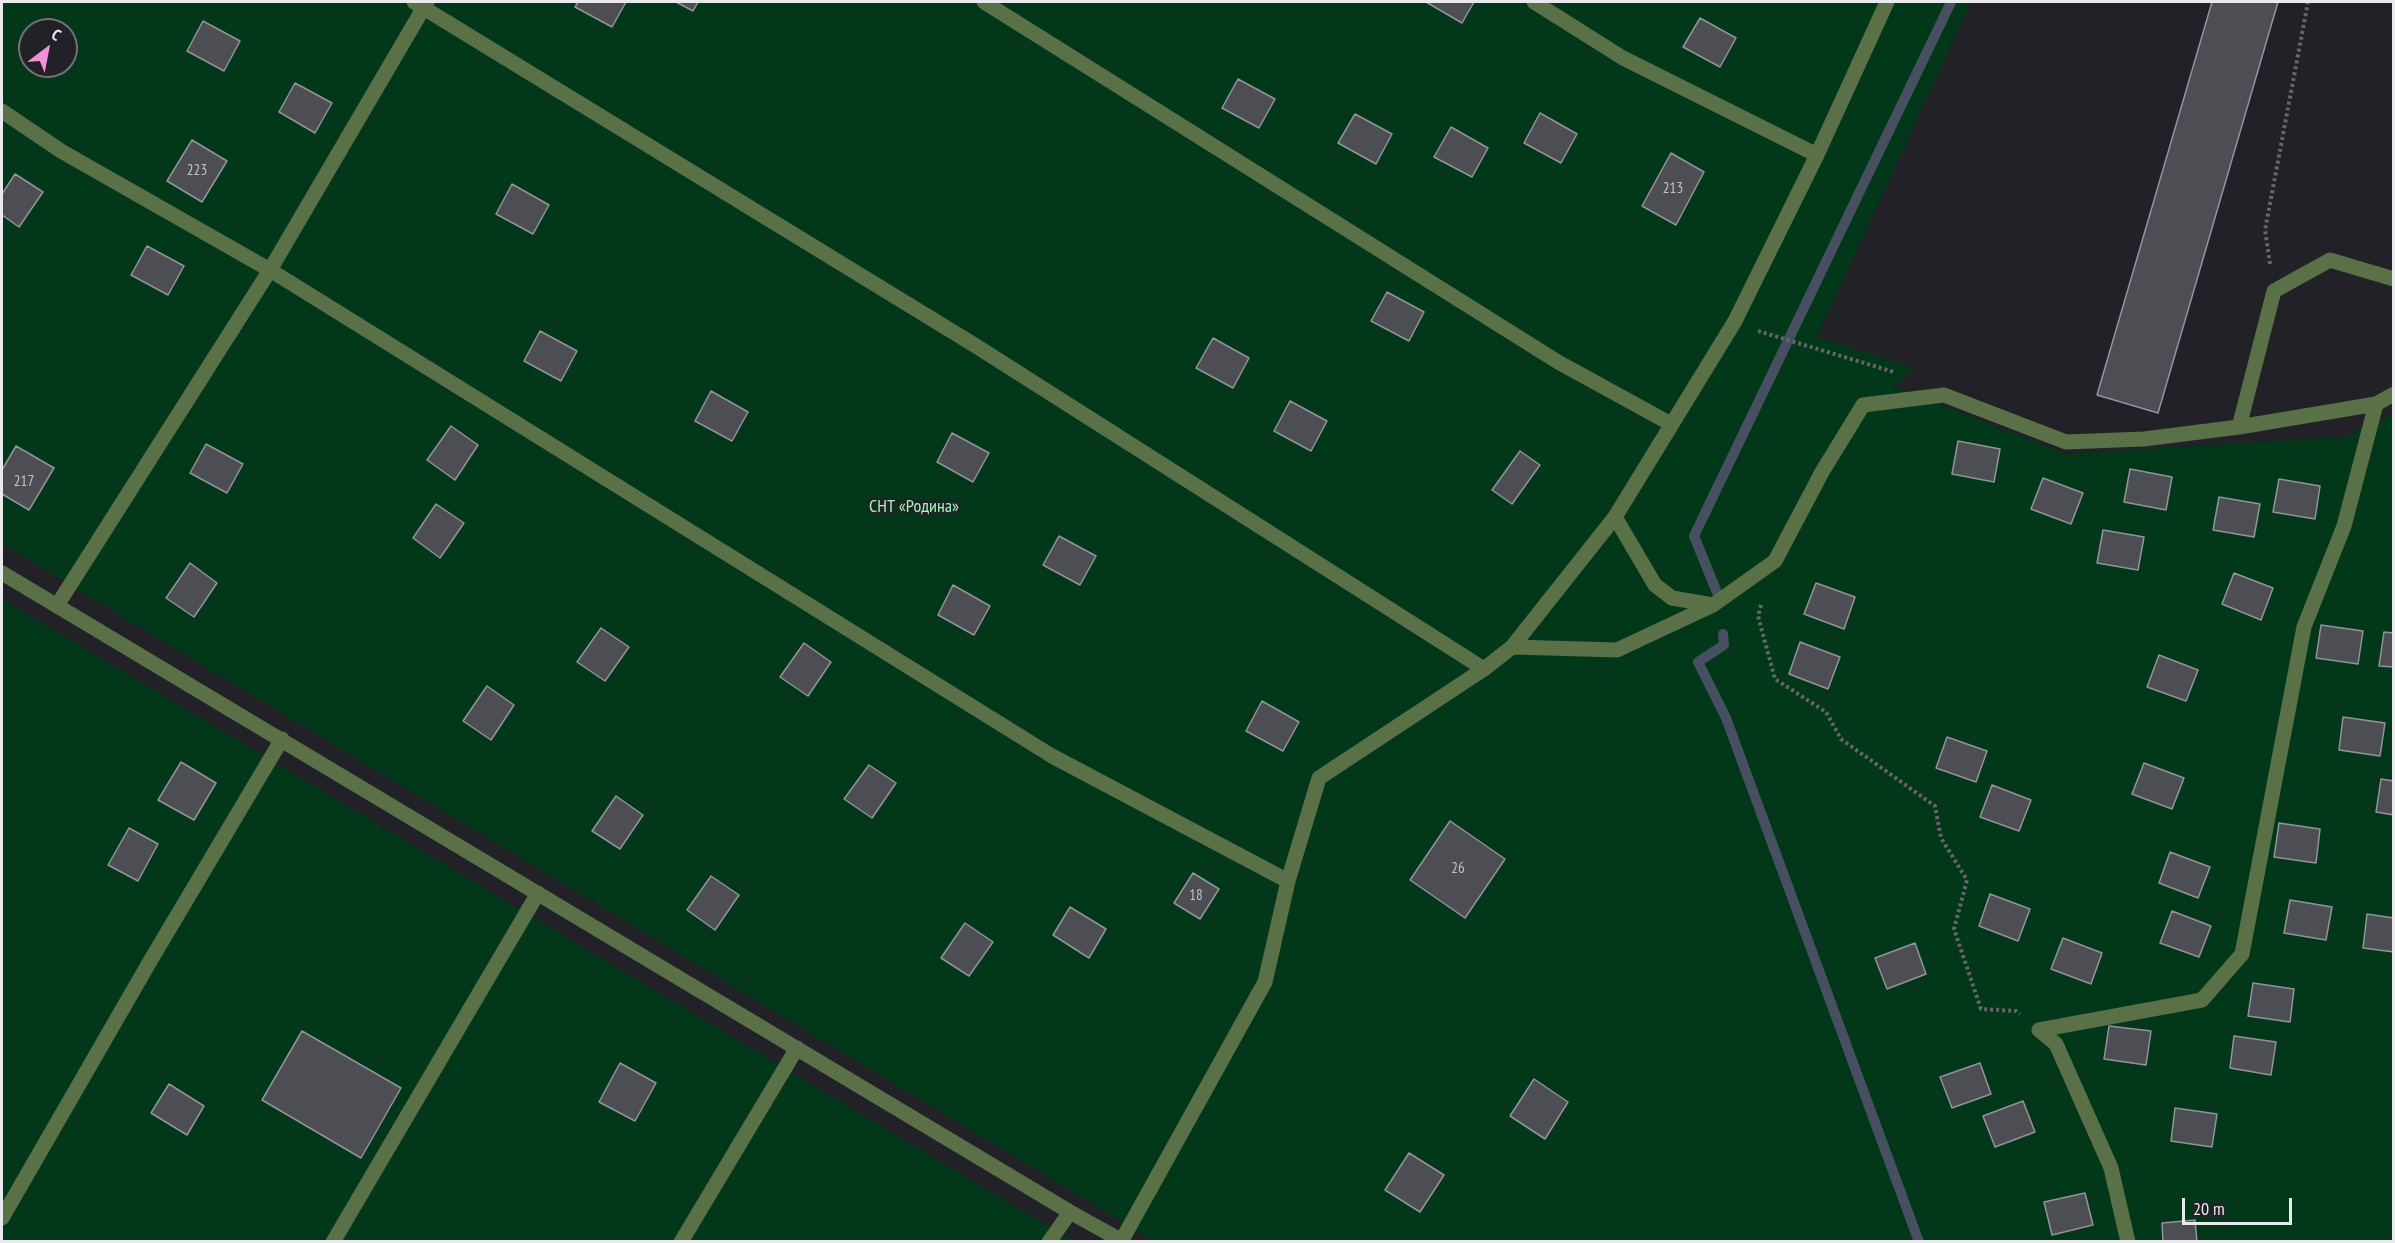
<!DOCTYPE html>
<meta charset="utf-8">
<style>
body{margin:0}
#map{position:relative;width:2395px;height:1243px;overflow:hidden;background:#212127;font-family:"PT Sans Narrow",sans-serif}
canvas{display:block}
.frame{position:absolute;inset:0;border:3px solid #e9e9ee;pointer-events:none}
.north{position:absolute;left:18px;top:18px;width:60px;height:60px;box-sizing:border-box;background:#212127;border:2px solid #717177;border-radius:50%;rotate:32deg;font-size:16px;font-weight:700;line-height:24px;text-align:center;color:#e9e9ee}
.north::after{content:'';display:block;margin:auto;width:21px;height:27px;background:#f391d6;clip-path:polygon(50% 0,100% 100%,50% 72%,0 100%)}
.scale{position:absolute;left:2182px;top:1198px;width:110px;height:27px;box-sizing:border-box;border:3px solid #e9e9ee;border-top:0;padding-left:8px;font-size:18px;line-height:21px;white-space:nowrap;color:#e9e9ee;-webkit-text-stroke:4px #212127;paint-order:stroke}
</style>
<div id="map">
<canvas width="2395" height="1243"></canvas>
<div class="frame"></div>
<div class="north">С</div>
<div class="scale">20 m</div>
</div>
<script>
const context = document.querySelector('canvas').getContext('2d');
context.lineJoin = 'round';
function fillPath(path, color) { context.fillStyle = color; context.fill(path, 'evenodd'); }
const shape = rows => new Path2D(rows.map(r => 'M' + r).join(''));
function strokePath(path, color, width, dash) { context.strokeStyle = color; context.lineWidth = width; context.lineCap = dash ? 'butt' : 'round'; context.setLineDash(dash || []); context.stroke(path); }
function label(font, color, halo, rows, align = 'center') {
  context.font = font + ' "PT Sans Narrow",sans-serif'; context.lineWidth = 5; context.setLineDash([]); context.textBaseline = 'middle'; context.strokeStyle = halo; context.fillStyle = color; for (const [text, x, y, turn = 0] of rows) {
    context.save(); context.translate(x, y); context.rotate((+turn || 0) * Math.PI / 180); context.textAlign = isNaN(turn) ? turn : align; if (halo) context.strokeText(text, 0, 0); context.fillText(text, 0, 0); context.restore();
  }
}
fillPath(shape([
 [2,2,1971,2,1817,337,1914,368,1893,386,2066,454,2344,437,2393,414,2393,1241,1154,1241,2,544],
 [30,30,66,30,66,66,30,66],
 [2,599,1073,1241,2,1241]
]), '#03371a');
strokePath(shape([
 [1718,595,1694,536,1951,2],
 [1723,634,1724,645,1698,662,1726,718,1919,1242]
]), '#465061', 10);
const building = shape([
 [578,2,626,2,612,27,575,7,578,2],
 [676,2,698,2,693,11,676,2],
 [1426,2,1474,2,1462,23,1426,2],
 [2212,2,2278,2,2158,413,2097,395,2212,2],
 [1700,18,1736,38,1720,67,1683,47,1700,18],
 [203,21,240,41,224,71,187,51,203,21],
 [1238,79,1275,99,1259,128,1222,108,1238,79],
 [295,83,332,103,315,133,279,112,295,83],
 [1540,113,1577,134,1561,163,1524,143,1540,113],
 [1355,114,1392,134,1376,164,1338,143,1355,114],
 [1451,127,1488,148,1472,177,1434,157,1451,127],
 [192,140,227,161,202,202,167,181,192,140],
 [1671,153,1704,172,1676,225,1642,206,1671,153],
 [15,174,43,192,19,227,2,215,2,194,15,174],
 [512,184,549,205,533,234,496,214,512,184],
 [147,246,184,266,168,295,131,275,147,246],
 [1387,292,1424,312,1409,341,1371,321,1387,292],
 [540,331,577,351,561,381,524,361,540,331],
 [1213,338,1249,358,1233,388,1196,368,1213,338],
 [711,391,748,412,732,441,695,421,711,391],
 [1290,401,1327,421,1311,451,1274,431,1290,401],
 [451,426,478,445,455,480,427,460,451,426],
 [952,433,989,453,973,482,937,462,952,433],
 [1958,441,2000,449,1994,482,1952,474,1958,441],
 [206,444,243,464,227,493,190,473,206,444],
 [16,446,54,468,29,510,2,494,2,470,16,446],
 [1520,451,1540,465,1512,504,1492,490,1520,451],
 [2130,469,2172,477,2166,510,2124,502,2130,469],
 [2043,478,2083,493,2071,524,2031,509,2043,478],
 [2279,479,2320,486,2315,519,2273,512,2279,479],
 [2219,497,2260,504,2254,537,2213,530,2219,497],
 [436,504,464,523,440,558,413,538,436,504],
 [2103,530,2144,537,2138,570,2097,563,2103,530],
 [1059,536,1096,556,1080,585,1043,565,1059,536],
 [190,563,217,583,194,617,166,598,190,563],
 [2234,573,2273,588,2261,620,2222,604,2234,573],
 [1816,583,1855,597,1844,629,1804,614,1816,583],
 [953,585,990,606,974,635,938,615,953,585],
 [2321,625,2363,631,2358,664,2316,658,2321,625],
 [601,628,629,647,605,681,577,662,601,628],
 [2384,632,2394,633,2394,667,2379,666,2384,632],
 [1800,642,1840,657,1828,689,1789,674,1800,642],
 [804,643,831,662,808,696,780,677,804,643],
 [2159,655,2198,670,2186,701,2147,687,2159,655],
 [487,686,514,705,491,740,463,721,487,686],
 [1262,701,1299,722,1283,751,1246,731,1262,701],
 [2343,717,2385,723,2380,756,2339,750,2343,717],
 [1947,737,1987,751,1976,782,1936,768,1947,737],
 [181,762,216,783,194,820,158,800,181,762],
 [2144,763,2184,778,2172,809,2132,794,2144,763],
 [869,765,896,783,872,818,844,799,869,765],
 [2381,779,2394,781,2394,815,2376,812,2381,779],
 [1992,785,2031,800,2019,831,1980,817,1992,785],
 [616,796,643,815,620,849,592,831,616,796],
 [1450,821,1505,859,1465,918,1410,880,1450,821],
 [2279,823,2320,829,2316,863,2274,857,2279,823],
 [129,828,158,844,138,881,108,865,129,828],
 [2170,852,2210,867,2198,898,2159,883,2170,852],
 [1193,873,1219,889,1200,919,1174,903,1193,873],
 [711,876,739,895,715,930,687,910,711,876],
 [1990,894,2030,909,2018,941,1979,926,1990,894],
 [2290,900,2332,907,2326,940,2284,933,2290,900],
 [1070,907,1106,929,1089,958,1053,935,1070,907],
 [2172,911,2211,926,2199,957,2160,943,2172,911],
 [2367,914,2394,918,2394,952,2363,948,2367,914],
 [965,923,993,942,969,976,941,958,965,923],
 [2063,938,2102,953,2091,984,2051,969,2063,938],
 [1915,943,1926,974,1887,989,1875,958,1915,943],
 [2253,983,2294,989,2290,1022,2248,1016,2253,983],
 [2109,1026,2151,1031,2146,1065,2104,1059,2109,1026],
 [302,1031,401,1088,361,1158,262,1100,302,1031],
 [2234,1036,2276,1042,2271,1075,2230,1068,2234,1036],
 [620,1063,656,1083,635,1121,599,1102,620,1063],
 [1980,1063,1991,1094,1952,1108,1940,1077,1980,1063],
 [1534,1079,1568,1102,1545,1139,1510,1116,1534,1079],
 [169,1084,204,1106,187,1135,151,1113,169,1084],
 [2023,1101,2035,1132,1995,1147,1983,1116,2023,1101],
 [2175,1108,2217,1114,2212,1147,2171,1141,2175,1108],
 [1409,1153,1444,1175,1420,1212,1385,1190,1409,1153],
 [2085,1193,2093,1225,2052,1235,2044,1202,2085,1193],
 [2195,1220,2197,1242,2163,1242,2162,1223,2195,1220]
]);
fillPath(building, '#4d4d54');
strokePath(building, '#93939b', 1.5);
strokePath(shape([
 [2270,264,2265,230,2308,2],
 [1758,331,1894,372],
 [1761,605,1758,616,1775,679,1826,712,1841,739,1935,806,1941,838,1967,880,1954,929,1981,1009,2016,1011,2020,1014]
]), '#65656b', 4, [3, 3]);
strokePath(shape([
 [414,2,976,346,1484,669],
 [984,2,1558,362,1671,424],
 [1534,2,1623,58,1817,155],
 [2,111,61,151,270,270,1052,756,1288,881],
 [2239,427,2274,291,2330,260,2394,279],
 [1615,517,1655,585,1672,598,1713,605],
 [2,573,1070,1212,1124,1242],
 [58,604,270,270,427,2],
 [1512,647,1617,650,1713,605,1775,561,1822,472,1863,405,1944,395,2066,442,2144,439,2239,427,2376,404,2394,394],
 [2039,1030,2202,1000,2242,954,2304,627,2344,526,2376,404],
 [2039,1030,2056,1044,2111,1168,2128,1242],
 [2,1218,149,963,282,739],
 [1122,1240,1265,982,1288,881,1319,778,1484,669,1512,647,1615,517,1735,321,1817,155,1887,2],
 [333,1242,538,893],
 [681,1242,797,1048],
 [1049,1242,1070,1212]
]), '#5a7046', 15);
label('15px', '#c2c2c8', null, [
 ["223",197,171],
 ["213",1673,189],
 ["217",24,482],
 ["26",1458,869],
 ["18",1196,896]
]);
label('18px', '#9ef8b8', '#212127', [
 ["СНТ «Родина»",914,507]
]);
</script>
